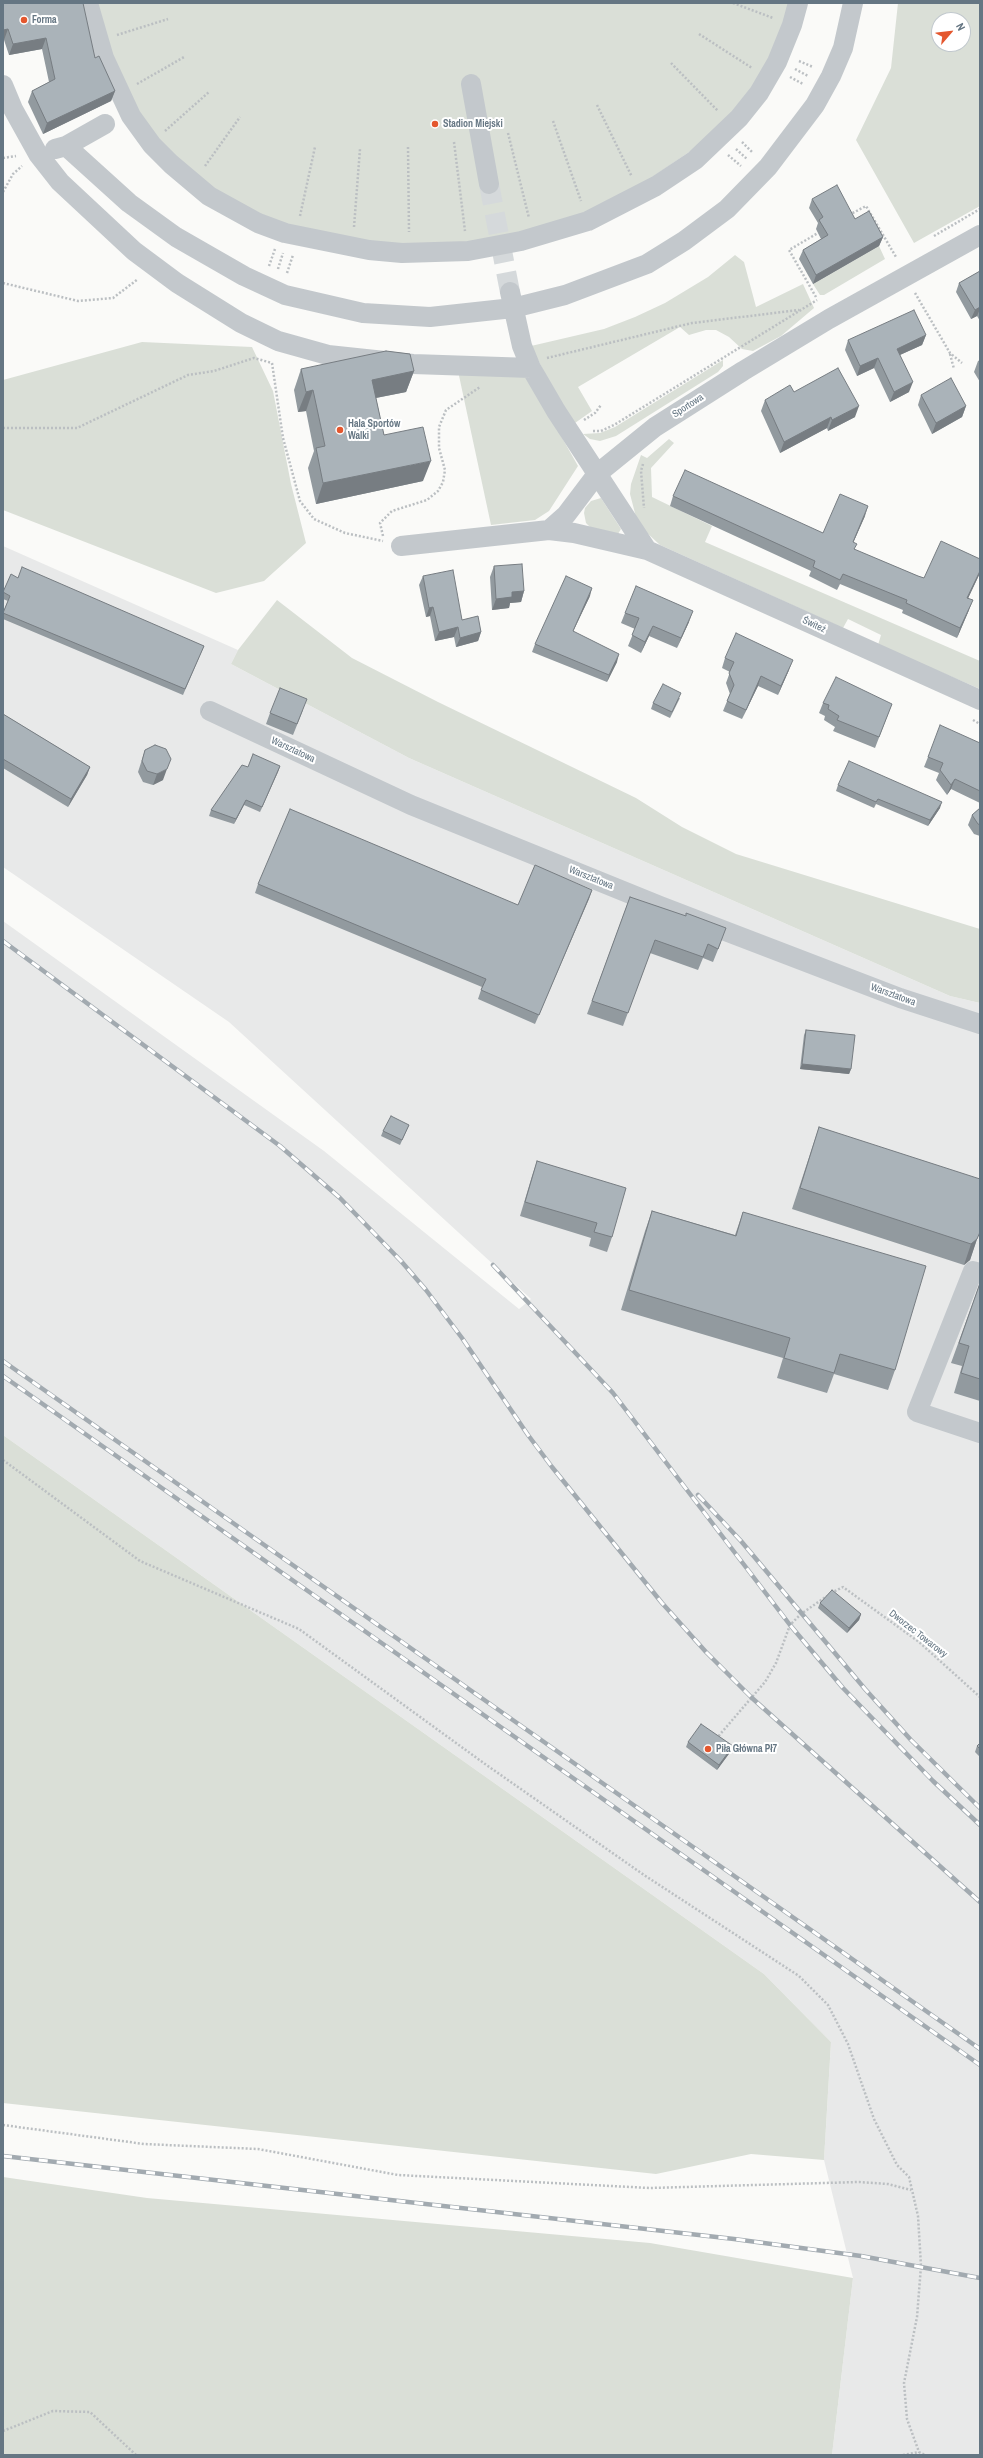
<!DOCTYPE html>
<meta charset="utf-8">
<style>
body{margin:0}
#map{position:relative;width:983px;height:2458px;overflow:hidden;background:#fafaf8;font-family:"Archivo Narrow",sans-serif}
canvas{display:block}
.frame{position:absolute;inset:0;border:4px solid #657683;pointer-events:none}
.north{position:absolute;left:931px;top:12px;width:40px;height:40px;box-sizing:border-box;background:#fff;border:1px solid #c1c8cd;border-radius:50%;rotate:62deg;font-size:11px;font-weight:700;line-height:16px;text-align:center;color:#657683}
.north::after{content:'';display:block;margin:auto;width:14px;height:18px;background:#e4572e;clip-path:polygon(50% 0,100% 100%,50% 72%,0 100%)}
</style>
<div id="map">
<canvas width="983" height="2458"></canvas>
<div class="frame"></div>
<div class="north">N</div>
</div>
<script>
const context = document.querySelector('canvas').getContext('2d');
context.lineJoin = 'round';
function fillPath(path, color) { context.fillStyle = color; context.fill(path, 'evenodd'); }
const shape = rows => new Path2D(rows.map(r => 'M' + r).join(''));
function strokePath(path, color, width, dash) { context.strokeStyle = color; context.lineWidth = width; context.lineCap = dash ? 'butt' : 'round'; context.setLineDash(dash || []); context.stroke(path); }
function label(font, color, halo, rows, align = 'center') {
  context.font = font + ' "Archivo Narrow",sans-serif'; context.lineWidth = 4; context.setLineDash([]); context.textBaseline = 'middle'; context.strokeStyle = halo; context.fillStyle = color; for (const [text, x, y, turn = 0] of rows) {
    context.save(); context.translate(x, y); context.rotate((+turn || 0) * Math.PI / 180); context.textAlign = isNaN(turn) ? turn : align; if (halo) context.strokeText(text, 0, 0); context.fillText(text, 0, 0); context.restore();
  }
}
fillPath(shape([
 [3,546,238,650,231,664,409,758,950,996,980,1003,980,2455,832,2455,853,2278,824,2160,831,2042,764,1974,3,1435,3,921,324,1151,519,1309,531,1299,229,1022,3,867]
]), '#e8e9e9');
fillPath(shape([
 [88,3,797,3,739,118,588,221,402,253,258,223,152,145],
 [898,3,980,3,980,206,914,243,856,140,891,68],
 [939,20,963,20,963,44,939,44],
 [879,246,885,259,824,295,820,295,813,284],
 [735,255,744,262,756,307,803,284,814,308,781,336,753,351,742,349,729,337,716,330,706,330,689,335,680,327,578,387,592,411,575,423,552,388,531,346,604,329,635,317,665,303,708,277],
 [142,342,252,347,273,391,291,484,306,543,264,581,216,593,3,510,3,380],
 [723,360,723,366,718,372,616,436,600,441,590,439,583,434,600,433,615,427],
 [458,371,526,374,578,466,549,511,535,520,491,525],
 [669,439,674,443,651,468,652,497,712,526,705,542,980,661,980,689,878,645,881,635,848,619,843,628,660,545,646,532,636,517,630,494,631,484,641,455,647,458],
 [601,498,621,529,618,534,591,528,586,523,584,513,585,508,591,501],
 [277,600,352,658,438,702,636,798,682,827,736,854,980,929,980,1003,950,996,409,758,231,664,238,650],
 [3,1435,764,1974,831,2042,824,2160,751,2154,656,2174,3,2103],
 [3,2177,147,2198,650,2243,853,2278,832,2455,3,2455]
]), '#dadfd7');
strokePath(shape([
 [489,184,510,292]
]), '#d5d9db', 20, [20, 10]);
strokePath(shape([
 [733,3,773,18],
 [699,34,752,68],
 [117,35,168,19],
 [799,61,813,67],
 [671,63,718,111],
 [795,69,808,76],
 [790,77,803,84],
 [137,84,184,57],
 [597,105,632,177],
 [553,121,581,201],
 [165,131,209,92],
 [508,133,529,218],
 [454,142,465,231],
 [742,142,753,153],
 [408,147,409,232],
 [736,149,747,159],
 [728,155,741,166],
 [3,158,16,156],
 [205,166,240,117],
 [3,192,13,174,22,166],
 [849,215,866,206,896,257],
 [300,216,315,147],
 [354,227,360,149],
 [934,236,980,209],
 [269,266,275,249],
 [278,269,283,253],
 [287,273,293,255],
 [3,283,78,301,113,298,138,279],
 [915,293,950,353,962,363],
 [816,297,789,250,818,233],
 [950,354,954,369],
 [547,358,692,323,799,310],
 [272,363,283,438,300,501,314,519,345,533,383,541],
 [584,420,595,413,601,405],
 [3,428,77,428,188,375,214,371,254,358,272,363],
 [593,431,601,431,614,425,817,300],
 [643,464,641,471,644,508],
 [383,536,380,523,392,511,427,500,438,491,443,482,445,470,439,448,439,427,446,410,480,387],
 [973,720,980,724],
 [3,1460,140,1561,299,1629,485,1764,644,1875,799,1976,828,2005,848,2044,874,2119,897,2165,909,2177,918,2216,921,2266,917,2317,904,2383,907,2419,919,2452,925,2455],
 [831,1593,843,1587,919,1642,980,1697],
 [716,1739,765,1682,776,1663,790,1625,801,1614,827,1596],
 [3,2125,144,2144,258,2149,398,2175,650,2188,859,2182,888,2184,911,2190],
 [3,2431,53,2411,90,2412,136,2455],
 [903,2455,919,2452]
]), '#bbbfc2', 2.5, [2, 2]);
strokePath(shape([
 [88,3,104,58,131,116,152,145,171,164,209,196,258,223,285,233,369,250,402,253,468,251,521,241,588,221,656,186,695,160,739,118,759,93,777,62,792,25,798,3],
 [471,84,489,184],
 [3,85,13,109,38,154,60,182,134,251,177,283,241,323,278,341,328,355,413,364,531,368,556,411,647,550],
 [66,146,129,203,176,237,244,276,285,295,363,313,430,317,513,308,565,295,647,264,684,241,727,209,768,167,815,105,831,76,843,48,853,3],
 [55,149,66,146,105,124],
 [510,292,522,346,531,368],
 [549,530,574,533,647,550,980,700],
 [401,546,549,530,566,515,597,474,655,427,743,371,829,319,980,235],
 [210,711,411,805,660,906,900,998,980,1024],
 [980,1273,973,1271,917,1412,980,1433]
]), '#c3c8cc', 20);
const rail = shape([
 [3,941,280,1146,340,1198,401,1261,426,1290,462,1338,528,1435,552,1467,662,1603,706,1652,752,1698,980,1902],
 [493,1265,613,1393,790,1625,843,1688,933,1781,980,1825],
 [3,1361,980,2049],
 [3,1376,980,2065],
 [698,1495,741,1541,865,1689,911,1740,980,1808],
 [3,2156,734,2239,861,2256,980,2278]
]);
strokePath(rail, '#a2aab0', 4.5);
strokePath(rail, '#fff', 3, [9]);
fillPath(shape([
 [3,3,95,58,115,91,111,101,43,134,28,102,32,91,49,82,42,49,9,55,4,40],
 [812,199,855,219,883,237,879,246,813,284,799,259,803,250,821,239,816,229,818,223,809,208],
 [980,271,980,321,977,316,971,319,956,292,959,283],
 [926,335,922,345,900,355,909,392,890,402,874,368,857,376,845,350,848,340],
 [980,360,980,382,974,372,978,361],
 [301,369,414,371,406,392,376,398,384,435,423,481,316,504,308,468,314,451,306,411,298,412,294,390],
 [794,392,855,417,828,431,827,428,780,453,761,411,765,400],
 [921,395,966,406,962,417,932,434,918,405],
 [673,496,823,533,865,516,853,543,855,550,918,576,924,578,980,559,980,573,968,598,969,610,957,638,902,613,903,610,840,584,837,590,809,576,811,571,670,506],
 [494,566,524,591,521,602,510,603,509,608,492,610,490,577],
 [423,576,462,620,481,632,478,641,456,647,454,637,435,641,430,616,426,617,419,585],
 [18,578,204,646,183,695,3,619,3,612,8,601,3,599,3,592],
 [590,596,573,631,617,662,607,682,532,652,535,644],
 [625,613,689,622,677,648,649,636,641,653,628,646,635,629,621,623],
 [725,658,789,670,778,695,758,686,742,719,723,711,730,694,726,683,730,672,722,668],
 [680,698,670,718,651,709,653,703],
 [823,703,892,704,875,748,833,731,835,727,824,720,825,716,819,713],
 [303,710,293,735,266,724,270,713],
 [3,714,90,767,87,775,68,807,3,768],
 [980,743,980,803,951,789,947,795,936,780,939,773,924,767,928,757],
 [145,750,163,780,153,785,143,782,138,772],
 [280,766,260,812,244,805,234,824,209,816,211,810,248,767],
 [838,785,940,808,928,826,876,804,874,808,836,791],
 [980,808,980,836,974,834,968,825,972,815],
 [258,884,518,905,592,890,535,1024,478,999,482,987,255,893],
 [630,897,721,942,713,962,703,958,698,970,650,953,623,1026,587,1014],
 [806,1030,851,1069,849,1074,800,1069,804,1035],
 [409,1125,400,1145,381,1136,383,1131],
 [819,1127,977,1239,970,1260,964,1265,792,1209,812,1148],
 [537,1161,612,1237,607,1252,589,1246,591,1238,520,1216,532,1176],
 [652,1211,735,1235,743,1212,895,1370,888,1390,834,1374,827,1393,777,1378,783,1358,621,1310,645,1231],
 [980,1283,980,1401,954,1393,962,1366,951,1363],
 [820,1603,861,1614,859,1620,847,1633,818,1608],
 [688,1742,731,1751,717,1770,686,1747],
 [980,1743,980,1757,975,1752,977,1746]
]), '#929a9f');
fillPath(shape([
 [8,29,4,40,3,40,3,30],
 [46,38,42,49,9,55,13,44],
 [115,91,111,101,43,134,47,123],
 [883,237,879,246,813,284,816,275],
 [980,307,980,309,977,316,971,319,975,310],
 [926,335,922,345,893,358,897,349],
 [878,358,874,368,857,376,860,366],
 [414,371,406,392,365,400,372,380],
 [913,382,909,392,890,402,894,392],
 [313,390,306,411,298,412,306,392],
 [859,406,855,417,828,431,832,420],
 [966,406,962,417,932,434,936,423],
 [831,417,827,428,780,453,784,442],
 [431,461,423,481,316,504,323,483],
 [868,506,865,516,849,552,853,542],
 [980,571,980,573,964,607,967,598],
 [592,588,590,596,570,638,573,631],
 [524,591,521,602,510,603,509,608,492,610,496,599,512,592],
 [973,600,969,610,957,638,960,628],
 [433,607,430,616,426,617,429,608],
 [693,611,689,622,677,648,681,638],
 [653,626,649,636,641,653,645,642],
 [458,627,454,637,435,641,439,632],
 [481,632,478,641,456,647,460,638],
 [619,654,617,662,607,682,609,675],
 [793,660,789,670,778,695,781,686],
 [761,676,758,686,742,719,746,710],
 [280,766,278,772,260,812,262,807],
 [90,767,87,775,68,807,71,799],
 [167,769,163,780,153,785,157,774],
 [955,779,951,789,947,795,951,785],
 [246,800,244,805,234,824,236,819],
 [942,802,940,808,928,826,930,820],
 [592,890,589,899,535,1024,539,1015],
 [802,1064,851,1069,849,1074,800,1069],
 [977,1239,970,1260,964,1265,971,1244],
 [861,1614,859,1620,847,1633,849,1628],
 [733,1746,731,1751,717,1770,719,1765]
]), '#777d82');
const building = shape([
 [3,3,83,3,95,58,99,56,115,91,47,123,32,91,55,79,46,38,13,44,8,29,3,30,3,3],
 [837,185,855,219,869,211,883,237,816,275,803,250,828,235,819,220,823,217,812,199,837,185],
 [980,271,980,307,975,310,959,283,980,271],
 [914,310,926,335,897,349,913,382,894,392,878,358,860,366,848,340,914,310],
 [386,351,410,354,414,371,372,380,384,435,423,427,431,461,323,483,316,448,325,446,313,390,306,392,301,369,386,351],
 [838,368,859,406,832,420,831,417,784,442,765,400,790,385,794,392,838,368],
 [951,378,966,406,936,423,921,395,951,378],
 [685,470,823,533,840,494,868,506,853,542,857,544,854,549,918,576,924,578,941,541,980,559,980,571,967,598,973,600,960,628,906,603,907,600,843,574,840,580,813,567,815,561,673,496,685,470],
 [522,564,524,591,512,592,512,597,496,599,494,566,522,564],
 [22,567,204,646,185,689,3,613,10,596,3,592,11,574,18,578,22,567],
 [453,570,462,620,478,616,481,632,460,638,458,627,439,632,433,607,429,608,423,576,453,570],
 [566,576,592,588,573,631,619,654,609,675,535,644,566,576],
 [636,586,693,611,681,638,653,626,645,642,632,635,639,618,625,613,636,586],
 [736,633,793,660,781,686,761,676,746,710,727,701,734,685,729,673,734,662,725,658,736,633],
 [836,677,892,704,879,737,837,720,839,716,828,709,829,705,823,703,836,677],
 [663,684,681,693,672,712,653,703,663,684],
 [280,688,307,699,297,724,270,713,280,688],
 [3,714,90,767,71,799,3,759,3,714],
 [940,725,980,743,980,791,955,779,951,785,940,770,943,763,928,757,940,725],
 [155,745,166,749,171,759,167,769,157,774,147,771,142,761,145,750,155,745],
 [253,754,280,766,262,807,246,800,236,819,211,810,242,765,248,767,253,754],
 [849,761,942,802,930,820,878,799,876,802,838,785,849,761],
 [980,808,980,825,978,824,972,815,980,808],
 [290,809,518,905,535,865,592,890,539,1015,481,990,486,979,258,884,290,809],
 [630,897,686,916,686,913,726,928,718,949,708,944,703,957,655,940,628,1013,592,1001,630,897],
 [806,1030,855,1035,851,1069,802,1064,806,1030],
 [391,1116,409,1125,402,1140,383,1131,391,1116],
 [819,1127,980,1179,980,1232,977,1239,971,1244,800,1188,819,1127],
 [537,1161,626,1188,612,1237,594,1232,597,1223,525,1202,537,1161],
 [652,1211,736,1236,743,1212,926,1266,895,1370,840,1354,834,1373,784,1358,790,1338,629,1290,652,1211],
 [980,1283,980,1379,961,1373,969,1346,959,1343,980,1283],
 [832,1590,861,1614,849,1628,820,1603,832,1590],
 [701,1724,733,1746,719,1765,688,1742,701,1724],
 [980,1743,980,1749,977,1746,980,1743]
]);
fillPath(building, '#aab3b9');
strokePath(building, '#777d82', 1);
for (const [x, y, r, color] of [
 [24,20,4,"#e4572e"],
 [435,124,4,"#e4572e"],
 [340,430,4,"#e4572e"],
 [708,1749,4,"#e4572e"]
]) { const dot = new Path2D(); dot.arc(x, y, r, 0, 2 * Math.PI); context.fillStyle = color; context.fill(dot); strokePath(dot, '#fff', 1.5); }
label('bold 10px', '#657683', '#fff', [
 ["Forma",32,20],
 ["Stadion Miejski",443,124],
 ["Hala Sportów",348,424],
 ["Walki",348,436],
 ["Piła Główna Pł7",716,1749]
], 'left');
label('10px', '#657683', '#fff', [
 ["Sportowa",688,406,-33],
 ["Świteź",814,625,25],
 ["Warsztatowa",293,750,25],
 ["Warsztatowa",591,878,22],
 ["Warsztatowa",893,995,20],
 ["Dworzec Towarowy",918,1634,38]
]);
</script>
